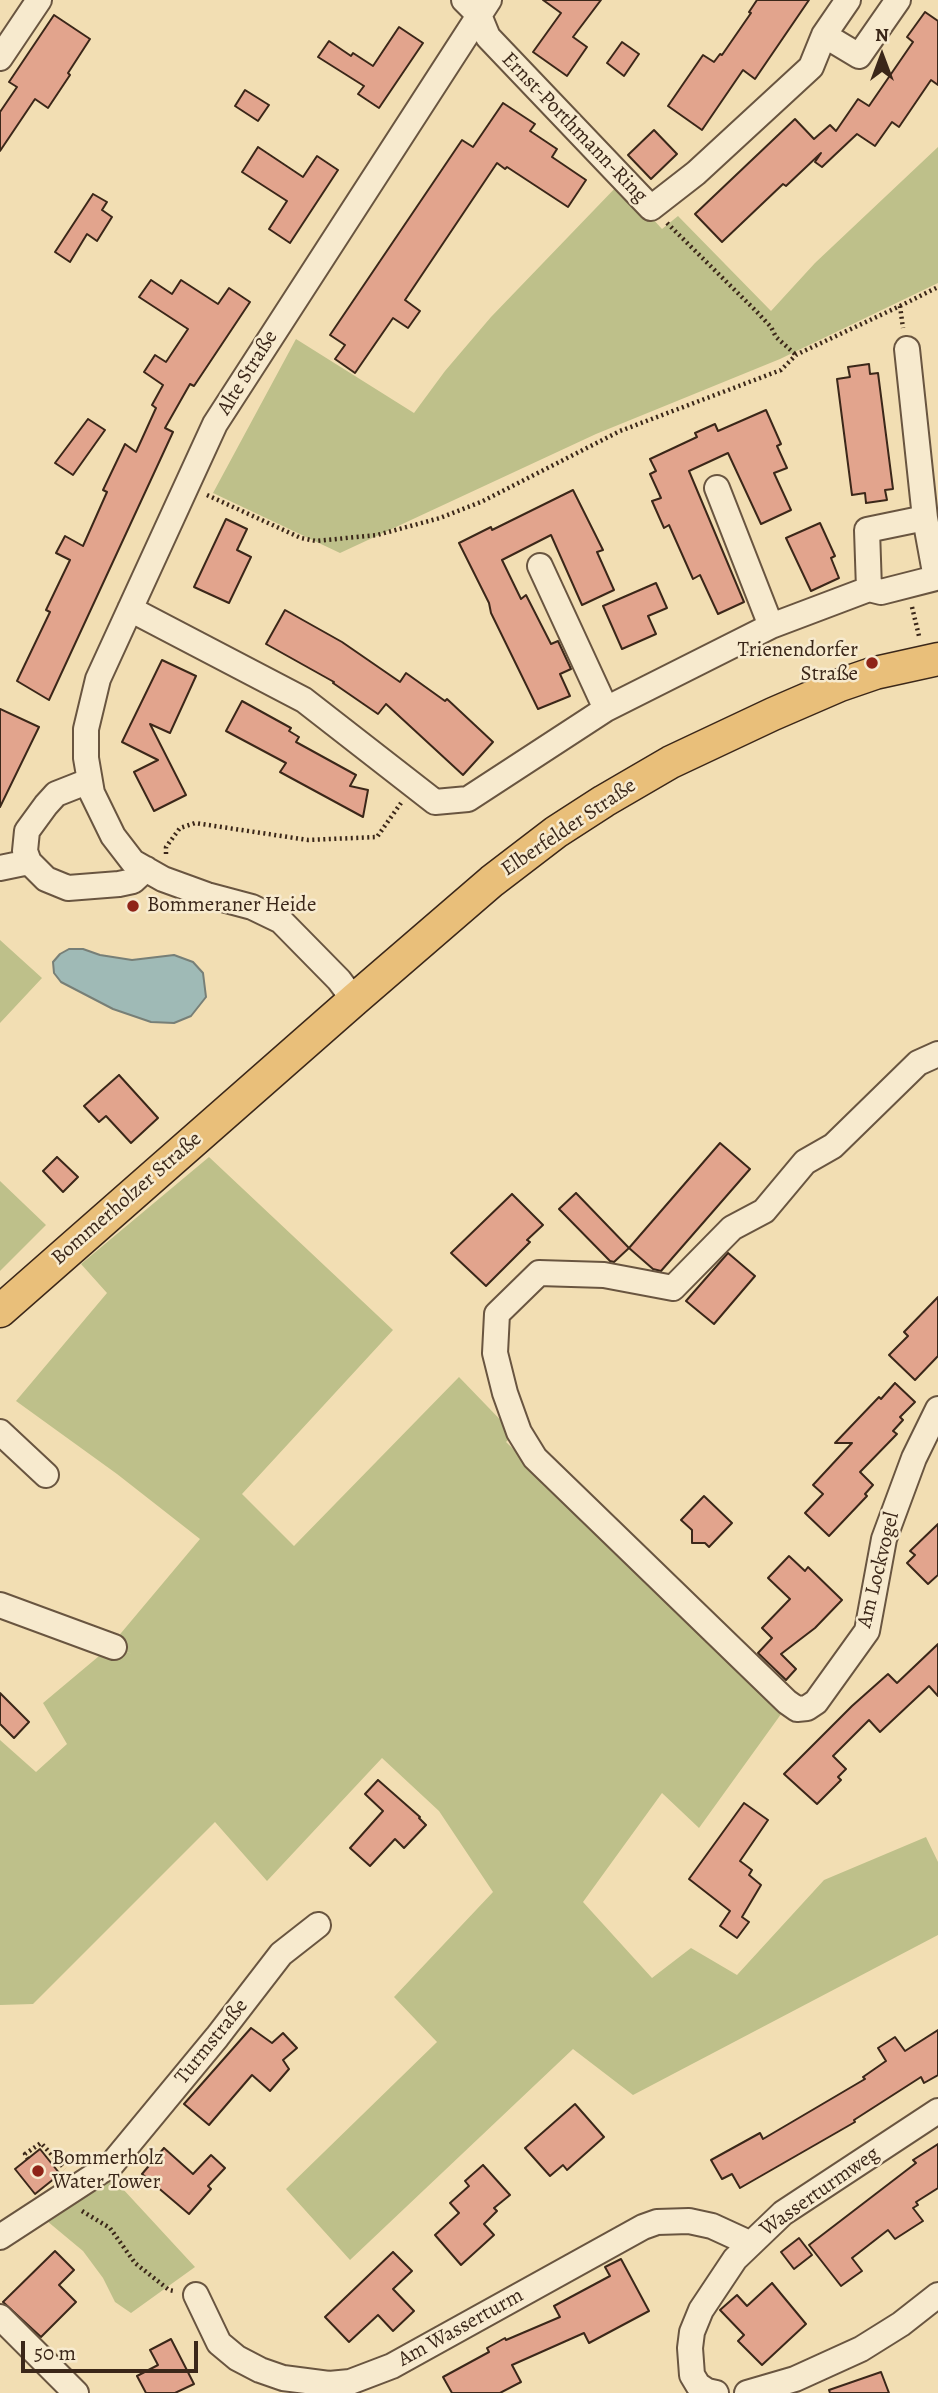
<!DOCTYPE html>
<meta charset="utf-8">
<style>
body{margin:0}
#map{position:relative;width:938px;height:2393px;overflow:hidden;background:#f2deb3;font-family:Alegreya,serif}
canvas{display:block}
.north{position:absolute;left:847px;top:21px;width:70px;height:70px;-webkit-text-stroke:5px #f7eace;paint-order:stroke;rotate:0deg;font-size:19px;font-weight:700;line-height:28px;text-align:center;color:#3b2719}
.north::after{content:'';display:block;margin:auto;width:24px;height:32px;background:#3b2719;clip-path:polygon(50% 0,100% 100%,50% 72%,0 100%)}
.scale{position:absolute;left:21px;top:2341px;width:177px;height:32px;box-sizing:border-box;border:4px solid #3b2719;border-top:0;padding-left:9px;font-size:21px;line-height:24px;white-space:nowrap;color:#3b2719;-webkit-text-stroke:5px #f7eace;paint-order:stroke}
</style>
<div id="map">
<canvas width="938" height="2393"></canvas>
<div class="north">N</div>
<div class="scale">50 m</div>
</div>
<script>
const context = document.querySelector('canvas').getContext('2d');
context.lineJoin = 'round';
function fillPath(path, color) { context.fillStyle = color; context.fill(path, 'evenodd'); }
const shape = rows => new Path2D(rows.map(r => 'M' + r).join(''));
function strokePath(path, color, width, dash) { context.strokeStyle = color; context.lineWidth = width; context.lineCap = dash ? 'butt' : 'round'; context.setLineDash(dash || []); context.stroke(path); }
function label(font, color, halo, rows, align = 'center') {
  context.font = font + ' Alegreya,serif'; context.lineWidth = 5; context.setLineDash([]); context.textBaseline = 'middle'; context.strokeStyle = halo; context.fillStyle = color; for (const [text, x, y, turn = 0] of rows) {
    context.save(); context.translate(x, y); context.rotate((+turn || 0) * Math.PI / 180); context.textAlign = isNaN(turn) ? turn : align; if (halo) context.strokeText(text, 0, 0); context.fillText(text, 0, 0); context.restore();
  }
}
fillPath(shape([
 [938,147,938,283,780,359,596,434,340,553,213,493,296,339,414,413,445,371,491,317,620,183,662,229,678,216,771,311,815,263],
 [0,940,42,978,0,1023],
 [209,1157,393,1330,242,1494,294,1546,459,1377,514,1434,506,1442,784,1710,699,1828,662,1793,583,1902,652,1978,691,1948,737,1975,824,1880,926,1837,938,1862,938,1935,633,2095,573,2049,350,2260,286,2189,437,2042,394,1997,493,1892,439,1811,382,1758,267,1881,215,1822,33,2004,0,2005,0,1740,36,1772,67,1744,43,1703,111,1646,132,1654,111,1645,200,1539,117,1474,16,1401,107,1293,81,1264],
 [0,1181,46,1225,0,1271],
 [110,2175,195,2267,131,2313,115,2302,103,2278,83,2251,47,2221]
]), '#bec08a');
const water = shape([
 [69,949,83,949,100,955,132,960,174,955,193,962,203,973,206,997,191,1016,174,1023,151,1022,113,1009,61,982,54,973,53,962,60,954,69,949]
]);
fillPath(water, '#9fbab6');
strokePath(water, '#777f77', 2);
const building = shape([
 [543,0,601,0,573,37,587,47,567,76,533,52,561,13,543,0],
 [757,0,809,0,755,79,743,70,702,130,668,106,703,55,714,62,720,54,722,55,751,13,749,12,757,0],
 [925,12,938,21,938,85,931,80,899,127,892,122,875,146,857,134,822,167,815,162,821,153,786,186,783,184,722,242,695,214,795,119,814,139,830,125,836,131,858,99,869,106,913,42,907,37,925,12],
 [54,15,90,39,68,73,70,75,48,108,35,99,0,151,0,112,17,87,9,82,54,15],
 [399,27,423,43,379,108,358,94,364,86,318,57,329,41,351,56,353,53,373,66,399,27],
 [622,42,639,54,624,76,607,63,622,42],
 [245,90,269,105,258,121,235,106,245,90],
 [503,103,535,124,530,131,557,149,552,157,586,180,568,207,507,167,505,169,497,163,405,300,420,311,408,328,393,318,355,373,335,359,345,345,330,335,462,140,473,147,503,103],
 [654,130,677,154,651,179,628,155,654,130],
 [258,147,303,177,317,156,338,170,290,243,269,229,287,201,242,172,258,147],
 [93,194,107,202,102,210,112,217,97,241,87,234,70,262,55,252,93,194],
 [151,280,172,294,181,280,218,304,229,288,250,302,194,386,190,384,165,428,173,432,49,700,17,681,50,612,46,610,70,560,56,553,65,536,83,546,107,492,103,490,125,444,136,452,156,408,152,405,163,385,144,372,155,355,166,362,188,329,139,297,151,280],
 [869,364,870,374,878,373,893,489,885,490,887,500,866,503,865,493,852,495,837,379,850,377,848,367,869,364],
 [766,410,781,444,777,446,787,468,774,473,791,510,761,524,728,453,689,471,744,602,718,614,700,575,693,579,669,525,664,528,652,501,661,498,650,474,656,471,650,459,697,437,695,433,715,424,718,431,766,410],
 [88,419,105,430,73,475,55,463,88,419],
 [573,490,603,550,597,552,614,590,582,605,551,535,502,560,521,599,526,595,551,644,558,641,571,669,560,674,570,696,538,709,491,613,489,603,459,543,491,527,492,530,573,490],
 [226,519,247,529,237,550,251,557,229,603,194,587,226,519],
 [820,523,835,556,831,558,839,578,811,591,786,538,820,523],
 [656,583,667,608,648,616,656,634,622,649,603,606,656,583],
 [285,610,342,642,400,682,406,673,445,701,447,699,493,742,463,775,386,704,378,714,333,683,334,682,266,644,285,610],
 [162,660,196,676,170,733,150,724,186,795,154,811,134,772,158,760,122,742,162,660],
 [242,701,291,728,289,731,299,737,296,742,356,775,350,786,368,790,363,817,280,772,286,763,226,731,242,701],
 [0,709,39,727,0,807,0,709],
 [119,1075,158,1118,131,1143,106,1116,99,1122,84,1106,119,1075],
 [720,1143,750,1169,661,1271,653,1269,629,1248,720,1143],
 [57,1157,78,1177,63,1192,43,1171,57,1157],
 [576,1193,629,1248,614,1262,610,1261,559,1209,576,1193],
 [512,1194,543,1225,527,1240,530,1242,486,1286,451,1253,512,1194],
 [728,1253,755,1276,714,1324,686,1301,728,1253],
 [938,1297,938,1356,915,1380,889,1355,908,1336,904,1332,938,1297],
 [895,1383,915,1402,900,1417,903,1420,893,1431,897,1434,860,1472,873,1485,865,1494,867,1496,829,1536,805,1513,823,1494,813,1485,852,1443,835,1443,879,1397,881,1399,895,1383],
 [704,1496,732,1523,709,1547,705,1543,692,1543,692,1530,681,1520,704,1496],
 [938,1524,938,1575,928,1584,907,1563,915,1555,910,1551,938,1524],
 [789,1556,805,1571,808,1567,842,1600,815,1628,781,1654,796,1669,786,1680,758,1653,772,1638,762,1628,790,1599,768,1578,789,1556],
 [938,1644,938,1696,929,1686,880,1732,869,1720,833,1756,846,1769,838,1777,841,1780,817,1804,784,1774,852,1706,888,1674,897,1683,938,1644],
 [0,1693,29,1722,14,1738,0,1724,0,1693],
 [378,1780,420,1817,419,1818,426,1825,404,1848,395,1839,370,1866,350,1848,383,1811,365,1794,378,1780],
 [744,1803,768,1820,740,1861,752,1870,749,1875,761,1885,742,1917,749,1922,737,1938,720,1926,730,1911,689,1879,744,1803],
 [251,2028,272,2043,283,2033,297,2048,283,2060,289,2069,270,2091,252,2075,209,2125,184,2104,251,2028],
 [938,2030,938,2075,924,2083,921,2077,854,2120,855,2122,740,2188,732,2174,722,2179,711,2160,760,2133,763,2139,865,2079,863,2077,886,2061,878,2048,895,2037,905,2051,938,2030],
 [575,2104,604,2137,567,2170,563,2165,550,2176,525,2148,575,2104],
 [938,2144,938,2188,916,2202,918,2205,913,2208,923,2221,895,2239,888,2230,852,2258,862,2271,841,2286,809,2245,916,2163,913,2160,938,2144],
 [164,2148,193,2174,211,2155,225,2168,208,2186,211,2189,189,2214,142,2174,164,2148],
 [40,2149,60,2174,35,2194,15,2169,40,2149],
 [483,2165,510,2195,494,2208,497,2211,484,2224,494,2235,461,2265,435,2235,459,2213,450,2203,469,2186,465,2181,483,2165],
 [799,2238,812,2255,794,2269,781,2252,799,2238],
 [55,2251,74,2270,59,2285,76,2302,41,2337,3,2302,55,2251],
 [393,2252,412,2271,393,2289,414,2311,393,2331,378,2315,349,2342,325,2317,393,2252],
 [621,2259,649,2311,589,2343,584,2333,512,2365,521,2382,500,2393,452,2393,443,2377,489,2352,487,2348,505,2338,506,2340,560,2317,554,2306,610,2276,605,2267,621,2259],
 [772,2283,806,2324,762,2365,738,2341,744,2335,720,2310,737,2295,747,2306,772,2283],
 [171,2339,194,2384,175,2393,146,2393,137,2376,158,2365,150,2350,171,2339],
 [881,2372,889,2393,830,2393,829,2390,881,2372]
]);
fillPath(building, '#e2a48d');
strokePath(building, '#3b2719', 2);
const minor = shape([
 [464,0,479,15,488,37,651,208,696,173,811,67,824,35,848,0],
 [824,35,859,56,898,0],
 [0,58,39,0],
 [717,488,771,626],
 [540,566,606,709],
 [869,589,867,530,925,518],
 [130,609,304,700,435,802,468,799,606,709,771,626,869,589,881,592,936,578,925,518,907,349],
 [89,781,56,794,46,805,27,831,25,851,29,862,46,879,68,888,119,884,133,881,146,869],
 [0,868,29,862],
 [354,1000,339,980,281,921,252,907,207,895,163,879,133,862,113,836,92,793,86,758,86,729,98,679,215,424,489,0],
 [938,1054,918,1063,833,1146,805,1162,764,1211,732,1228,673,1288,604,1275,539,1273,497,1314,495,1353,505,1393,519,1432,535,1458,787,1702,797,1709,807,1708,816,1702,867,1631,884,1539,914,1458,938,1409],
 [0,1432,46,1475],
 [0,1605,114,1647],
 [0,2237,112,2164,217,2037,281,1954,318,1925],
 [196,2295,219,2343,237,2358,260,2370,283,2378,329,2384,350,2382,392,2366,643,2227,657,2222,689,2221,712,2226,749,2243],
 [0,2317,76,2393],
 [716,2393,707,2391,698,2385,692,2375,690,2348,692,2332,701,2310,735,2259,783,2213,938,2111],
 [747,2393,795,2379,861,2349,901,2324,938,2295]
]);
const major = shape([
 [0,1311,354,1000,492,881,556,832,604,801,671,762,773,714,840,685,875,673,938,659]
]);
strokePath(minor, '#695540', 28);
strokePath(major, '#3b2719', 35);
strokePath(shape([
 [667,223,757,312,771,327,776,337,796,355],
 [900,306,938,287],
 [207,495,301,538,316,541,377,535,440,518,481,502,620,431,781,370,796,355,804,351,900,306,903,328],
 [912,607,919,636],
 [166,854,166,847,180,828,195,823,308,840,377,837,401,803],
 [28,2159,25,2154,41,2143,65,2169],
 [82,2211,110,2228,135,2263,169,2290,174,2291]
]), '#3b2719', 4.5, [2, 3.5]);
strokePath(minor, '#f7eace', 24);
strokePath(major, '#e9bf7a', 32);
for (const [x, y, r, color] of [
 [872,663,7,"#8f2418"],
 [133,906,7,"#8f2418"],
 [38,2171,7,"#8f2418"]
]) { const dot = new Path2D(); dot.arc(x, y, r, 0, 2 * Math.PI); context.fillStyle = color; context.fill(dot); strokePath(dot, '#f7eace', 2.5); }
label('21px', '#3b2719', '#f7eace', [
 ["Ernst-Porthmann-Ring",574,128,46],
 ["Alte Straße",248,373,-58],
 ["Elberfelder Straße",569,828,-34],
 ["Bommerholzer Straße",127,1199,-41],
 ["Am Lockvogel",879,1570,-76],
 ["Turmstraße",212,2042,-51],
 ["Wasserturmweg",820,2192,-35],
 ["Am Wasserturm",461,2328,-29]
]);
label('21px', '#3b2719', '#f7eace', [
 ["Trienendorfer",858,651,"right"],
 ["Straße",858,675,"right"],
 ["Bommeraner Heide",147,906],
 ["Bommerholz",52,2159],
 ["Water Tower",52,2183]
], 'left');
</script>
